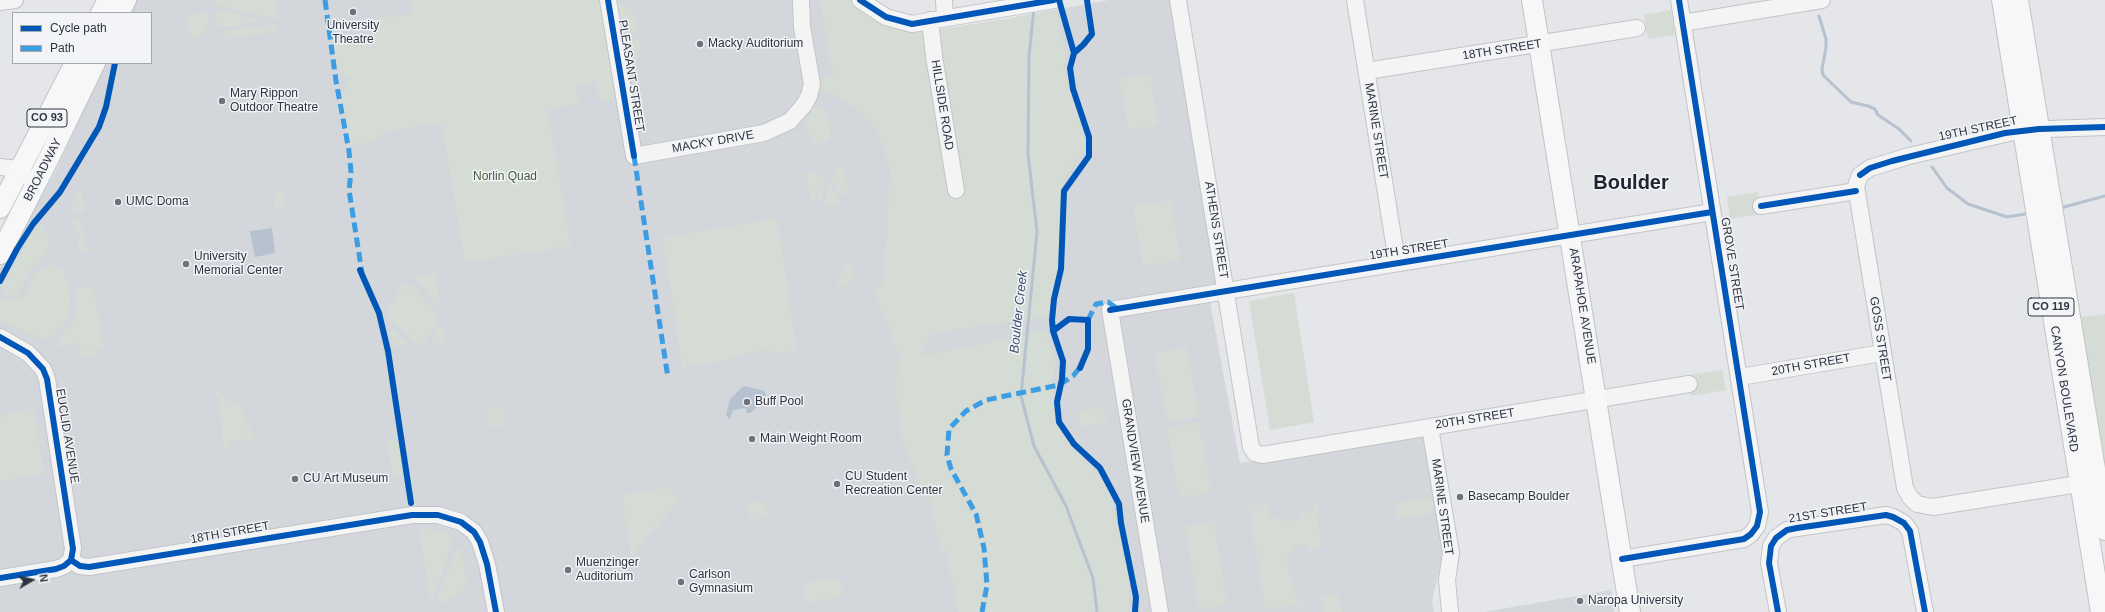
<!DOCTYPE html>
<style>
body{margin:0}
#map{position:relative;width:2105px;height:612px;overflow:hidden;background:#e4e6e9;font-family:Arial,sans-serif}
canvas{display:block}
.legend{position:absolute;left:12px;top:12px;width:140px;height:52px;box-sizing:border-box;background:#f3f4f7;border:1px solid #a4a7ae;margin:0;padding:5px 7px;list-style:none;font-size:12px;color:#2d3340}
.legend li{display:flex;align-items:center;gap:8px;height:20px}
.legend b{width:20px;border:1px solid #a4a7ae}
.north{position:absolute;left:12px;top:560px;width:40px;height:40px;-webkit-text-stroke:3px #f3f4f7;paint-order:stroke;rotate:81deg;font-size:11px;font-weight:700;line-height:16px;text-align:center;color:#2d3340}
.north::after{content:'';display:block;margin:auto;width:14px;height:18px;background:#2d3340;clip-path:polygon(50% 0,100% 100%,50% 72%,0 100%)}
</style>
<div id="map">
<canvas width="2105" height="612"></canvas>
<ul class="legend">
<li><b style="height:5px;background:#0057b8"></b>Cycle path</li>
<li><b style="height:5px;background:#3d9de3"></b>Path</li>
</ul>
<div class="north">N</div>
</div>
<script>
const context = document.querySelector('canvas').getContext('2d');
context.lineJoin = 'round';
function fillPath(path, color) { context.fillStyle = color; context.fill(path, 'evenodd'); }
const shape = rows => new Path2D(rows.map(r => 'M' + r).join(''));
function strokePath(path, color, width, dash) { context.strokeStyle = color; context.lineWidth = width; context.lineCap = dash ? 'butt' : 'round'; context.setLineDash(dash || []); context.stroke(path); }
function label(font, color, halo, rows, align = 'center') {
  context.font = font + ' Arial,sans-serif'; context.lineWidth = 3; context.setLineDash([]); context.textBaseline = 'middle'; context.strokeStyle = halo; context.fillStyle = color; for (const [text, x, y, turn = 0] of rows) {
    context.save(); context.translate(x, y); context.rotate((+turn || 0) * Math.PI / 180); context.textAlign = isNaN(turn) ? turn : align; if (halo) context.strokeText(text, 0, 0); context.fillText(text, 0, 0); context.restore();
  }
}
fillPath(shape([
 [133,0,856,0,863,8,920,324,1016,17,1109,0,1172,0,1216,281,1210,302,1240,463,1428,433,1444,551,1432,601,1434,612,0,612,0,268,57,169,104,63,151,63,151,13,126,13],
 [1611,590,1614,612,1484,612]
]), '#d3d6db');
fillPath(shape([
 [222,0,275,0,278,17,277,19,212,4,212,2],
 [411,0,601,0,617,99,599,102,596,82,576,85,579,104,548,109,571,246,465,263,442,126,436,124,383,132,375,141,348,145,339,99,351,80,334,66,331,41,367,34,372,37,370,20,413,13],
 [820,0,857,0,887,23,942,29,1056,11,1067,52,1063,68,1081,124,1086,148,1066,176,1060,198,1060,272,1053,309,1048,316,933,333,926,341,922,356,1046,331,1055,361,1053,386,1055,411,1063,431,1071,444,1105,483,1110,494,1129,576,1129,612,958,612,947,554,939,546,929,496,920,495,916,469,913,468,901,432,897,402,897,382,898,362,901,361,874,290,884,282,883,262,886,246,890,168,877,129,854,107,822,89,817,79,833,76],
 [617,3,629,8,635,17,639,32,622,34],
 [219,10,260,20,260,21,220,28,216,22,214,13],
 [1671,10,1675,35,1648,39,1644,15],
 [208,12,208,24,201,36,196,38,191,37,186,15],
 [276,24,277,31,255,35,254,27],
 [251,27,252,35,225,40,224,32],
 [640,38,641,46,634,69,629,72,624,40],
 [1150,74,1158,125,1128,130,1119,79],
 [816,107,824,109,828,114,831,127,829,139,820,144,813,141,807,129,808,112],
 [844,164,849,194,840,195,831,177,835,173,834,170],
 [806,170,812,173,819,173,820,176,823,176,825,178,822,201,818,199,810,200],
 [828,179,840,203,825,206],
 [81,188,85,212,77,213,73,209,73,202],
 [280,189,284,189,287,206,274,208,274,195],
 [1758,192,1762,214,1730,219,1727,197],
 [1171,200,1181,260,1143,266,1133,206],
 [80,217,85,248,90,247,91,252,85,253,77,249,79,235,72,220],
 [777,218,797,350,785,353,759,350,735,356,729,360,682,368,663,238],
 [41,224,49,239,48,248,44,257,31,268,19,292,13,296,3,294,1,288,30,236],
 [852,259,855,278,850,279,851,284,835,288,849,260],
 [50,264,58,267,64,272,69,288,70,304,69,312,62,328,54,336,40,339,0,320,0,299,11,302,20,298,25,294,32,278,38,271],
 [433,273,436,276,440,304,438,305,414,279,415,276],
 [403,284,412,285,439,316,427,340,422,343,417,344,414,341,388,318,386,313,388,309],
 [79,287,94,288,104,348,94,350,95,355,81,357,79,343,56,347,77,313,77,290],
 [1294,293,1314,422,1270,430,1249,301],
 [2105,314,2105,465,2081,317],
 [440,325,444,327,446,343,434,347,432,341],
 [393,330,406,342,407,345,393,346,390,331],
 [1188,347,1199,417,1167,422,1155,352],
 [1722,370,1726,390,1691,396,1688,375],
 [217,391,240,406,249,427,256,437,248,442,247,438,227,444,229,449,223,448,221,413,216,392],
 [34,407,44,474,0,482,0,422,3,415],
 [1104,407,1107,422,1080,427,1077,412],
 '486 417a10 10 0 1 1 20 0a10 10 0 1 1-20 0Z',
 [1199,422,1211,492,1179,498,1167,427],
 [394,439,398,442,404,473,400,478,393,479,387,441],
 [668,487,677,495,679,501,631,557,622,495],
 [1432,497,1435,513,1397,519,1394,503],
 [764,501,767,517,750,520,747,504],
 [1315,503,1318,503,1320,515,1317,516,1322,548,1308,550,1307,544,1292,547,1292,555,1286,556,1289,574,1291,573,1296,601,1303,601,1303,604,1266,610,1249,506,1267,504,1270,519,1283,517,1284,521,1301,518,1300,513,1313,511],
 [1214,521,1227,604,1199,609,1185,526],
 [423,527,447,533,452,542,444,569,432,598,430,599,420,535,421,528],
 [460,546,467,582,459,595,440,604,437,598,456,550],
 [840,578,843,596,806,603,803,583],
 [1338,593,1342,612,1324,612,1322,596]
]), '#d5dcd5');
fillPath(shape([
 [272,228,275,253,255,257,250,231],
 [746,386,764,391,766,395,766,401,761,406,757,407,750,413,747,413,746,408,733,410,730,419,726,415,730,399,741,388]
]), '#b6c2d0');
strokePath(shape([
 [1034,8,1029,56,1028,154,1037,232,1021,396,1034,446,1066,506,1093,578,1097,612],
 [1819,16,1826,39,1826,48,1822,69,1823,75,1851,102,1868,106,1875,109,1878,115,1899,129,1911,141],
 [1932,167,1947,188,1968,204,2007,217,2025,214],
 [2064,207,2105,196]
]), '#b6c2d0', 3);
const minor = shape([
 [608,0,634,156,764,133,790,121,804,105,809,96,812,84,802,27,801,0],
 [860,0,886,17,912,24,1054,0],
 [944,0,945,18],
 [1178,0,1251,447,1255,453,1262,455,1689,384],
 [1355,0,1397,262],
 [0,2,15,0],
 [930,20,934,56,956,190],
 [1682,23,1822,0],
 [1367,71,1637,28],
 [0,167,10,168,29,177],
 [1761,206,1856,191],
 [0,337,28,353,43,369,47,379,73,549,71,560,64,566,56,569,0,578],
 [1740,377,1882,353],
 [1430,427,1451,553,1447,580,1450,612],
 [2091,482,1933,507,1917,504,1910,497,1905,488,1856,186,1860,175,1870,168,1909,156,2022,130,2105,127],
 [1622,559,1744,539,1751,534,1757,526,1760,512,1679,0],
 [71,560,80,566,89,567,412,515,438,515,461,522,474,532,480,542,487,564,496,612],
 [1160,612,1110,310,1712,212],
 [1778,612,1769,563,1771,546,1776,538,1787,530,1797,528,1886,515,1893,517,1904,523,1910,531,1925,612]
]);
const major = shape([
 [1532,0,1630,612],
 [2002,0,2101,612],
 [2018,0,2105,530],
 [101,13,108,0],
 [119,13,126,0],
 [0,208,75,63],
 [0,254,50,156,95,63]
]);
strokePath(minor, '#c3c4c7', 18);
strokePath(major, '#c1c3c6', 22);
strokePath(minor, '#f4f4f5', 16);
strokePath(major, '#f7f7f8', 20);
strokePath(shape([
 [325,0,336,81,349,151,351,172,349,190,362,273],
 [634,156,668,378],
 [1088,320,1096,304,1108,302,1118,309],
 [982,612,987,585,984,548,976,514,951,469,947,455,949,429,966,411,986,400,1059,385,1073,376,1081,366]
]), '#3d9de3', 5, [10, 5]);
strokePath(shape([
 [608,0,634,156],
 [860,0,886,17,912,24,1054,0],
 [1059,0,1074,53,1070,68,1073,89,1089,137,1089,156,1064,191,1061,269,1054,299,1052,320,1053,331,1063,361,1062,379,1057,402,1059,422,1074,444,1100,468,1119,504,1121,523,1136,597,1135,612],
 [1074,53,1083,45,1092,34,1087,0],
 [1860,175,1870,168,1892,161,2005,133,2039,129,2105,127],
 [1761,206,1856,191],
 [360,270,379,313,388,351,411,503],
 [0,281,17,249,33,224,60,192,99,127,106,107,115,63],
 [1110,310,1712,212],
 [1053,331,1069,319,1088,320,1088,349,1080,368],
 [0,337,28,353,43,369,47,379,73,549,71,560,64,566,56,569,0,578],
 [1622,559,1744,539,1751,534,1757,526,1760,512,1679,0],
 [71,560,80,566,89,567,412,515,438,515,461,522,474,532,480,542,487,564,496,612],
 [1778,612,1769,563,1771,546,1776,538,1787,530,1797,528,1886,515,1893,517,1904,523,1910,531,1925,612]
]), '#0057b8', 6);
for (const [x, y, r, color] of [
 [353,12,4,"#6d727b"],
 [700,44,4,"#6d727b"],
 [222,101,4,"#6d727b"],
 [118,202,4,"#6d727b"],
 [186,264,4,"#6d727b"],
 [747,402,4,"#6d727b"],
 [752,439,4,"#6d727b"],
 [295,479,4,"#6d727b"],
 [837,484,4,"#6d727b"],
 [1460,497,4,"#6d727b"],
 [568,570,4,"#6d727b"],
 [681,582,4,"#6d727b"],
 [1580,601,4,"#6d727b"]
]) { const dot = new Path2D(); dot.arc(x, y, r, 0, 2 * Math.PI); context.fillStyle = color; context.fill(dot); strokePath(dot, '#f3f4f7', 1.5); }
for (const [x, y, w] of [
 [47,118,40],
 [2051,307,46]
]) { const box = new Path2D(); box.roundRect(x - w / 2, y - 9, w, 18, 3); context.fillStyle = '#f3f4f7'; context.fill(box); strokePath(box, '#2d3340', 1); }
label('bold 11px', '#2d3340', null, [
 ["CO 93",47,118],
 ["CO 119",2051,307]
]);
label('12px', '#2d3340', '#f3f4f7', [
 ["University",353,26,"center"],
 ["Theatre",353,40,"center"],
 ["Macky Auditorium",708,44],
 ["Mary Rippon",230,94],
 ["Outdoor Theatre",230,108],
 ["UMC Doma",126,202],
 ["University",194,257],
 ["Memorial Center",194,271],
 ["Buff Pool",755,402],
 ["Main Weight Room",760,439],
 ["CU Student",845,477],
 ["Recreation Center",845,491],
 ["CU Art Museum",303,479],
 ["Basecamp Boulder",1468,497],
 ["Muenzinger",576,563],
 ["Auditorium",576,577],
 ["Carlson",689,575],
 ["Gymnasium",689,589],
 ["Naropa University",1588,601]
], 'left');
label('12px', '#2d3340', '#f3f4f7', [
 ["18TH STREET",1502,50,-9],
 ["PLEASANT STREET",631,76,81],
 ["HILLSIDE ROAD",942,105,81],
 ["19TH STREET",1978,129,-12],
 ["MARINE STREET",1376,131,81],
 ["MACKY DRIVE",713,142,-10],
 ["BROADWAY",43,170,-63],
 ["ATHENS STREET",1216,230,81],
 ["19TH STREET",1409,250,-9],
 ["GROVE STREET",1732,264,81],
 ["ARAPAHOE AVENUE",1582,306,81],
 ["GOSS STREET",1880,339,81],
 ["20TH STREET",1811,365,-10],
 ["CANYON BOULEVARD",2064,389,81],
 ["20TH STREET",1475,419,-9],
 ["EUCLID AVENUE",67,436,81],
 ["GRANDVIEW AVENUE",1135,461,81],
 ["MARINE STREET",1442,507,82],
 ["21ST STREET",1828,513,-9],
 ["18TH STREET",230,533,-10]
]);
label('12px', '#405b3b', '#f3f4f7', [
 ["Norlin Quad",505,177]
]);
label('italic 13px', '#3a5170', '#f3f4f7', [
 ["Boulder Creek",1019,312,-84]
]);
label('bold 20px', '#1f2431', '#f3f4f7', [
 ["Boulder",1631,183]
]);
</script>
